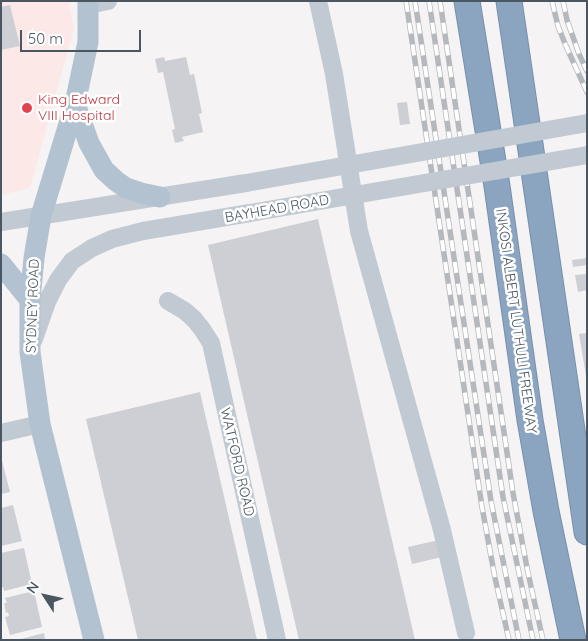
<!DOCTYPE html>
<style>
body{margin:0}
#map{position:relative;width:588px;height:641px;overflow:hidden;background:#f5f3f3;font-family:Quicksand,sans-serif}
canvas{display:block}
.frame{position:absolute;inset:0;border:2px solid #4a5661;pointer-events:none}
.north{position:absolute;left:20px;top:571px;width:50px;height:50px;-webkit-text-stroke:4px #fff;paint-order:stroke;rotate:305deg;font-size:14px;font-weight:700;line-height:20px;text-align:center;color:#4a5661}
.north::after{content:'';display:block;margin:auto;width:18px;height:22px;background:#4a5661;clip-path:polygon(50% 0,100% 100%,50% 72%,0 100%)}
.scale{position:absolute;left:20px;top:30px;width:121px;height:22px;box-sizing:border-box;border:2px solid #4a5661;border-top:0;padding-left:6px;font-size:15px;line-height:18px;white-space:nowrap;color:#4a5661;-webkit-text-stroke:4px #fff;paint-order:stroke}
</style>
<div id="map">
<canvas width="588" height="641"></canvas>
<div class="frame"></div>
<div class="north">N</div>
<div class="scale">50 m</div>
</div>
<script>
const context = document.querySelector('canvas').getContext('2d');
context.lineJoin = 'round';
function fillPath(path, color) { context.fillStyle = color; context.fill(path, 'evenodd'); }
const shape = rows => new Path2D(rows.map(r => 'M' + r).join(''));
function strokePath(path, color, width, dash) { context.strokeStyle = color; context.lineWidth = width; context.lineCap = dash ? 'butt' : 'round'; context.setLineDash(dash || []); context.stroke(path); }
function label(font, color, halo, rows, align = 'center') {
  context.font = font + ' Quicksand,sans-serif'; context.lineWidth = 5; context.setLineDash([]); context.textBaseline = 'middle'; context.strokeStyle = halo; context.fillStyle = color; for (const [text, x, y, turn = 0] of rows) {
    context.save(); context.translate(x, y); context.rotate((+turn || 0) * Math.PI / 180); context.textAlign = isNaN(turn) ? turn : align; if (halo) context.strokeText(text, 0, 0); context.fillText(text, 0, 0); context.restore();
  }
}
fillPath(shape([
 [1,1,68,1,74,28,30,188,1,195]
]), '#fce8e6');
fillPath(shape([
 [10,5,20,46,1,50,1,7],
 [164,57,165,61,186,57,190,75,194,74,202,113,199,114,203,132,182,137,184,141,175,143,172,130,175,129,163,72,158,73,155,59],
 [407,102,410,124,400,125,397,103],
 [318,219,415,640,299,640,208,245],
 [587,258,587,265,573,267,572,260],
 [587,274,587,290,578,292,575,275],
 [587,333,587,376,586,376,579,334],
 [200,392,257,640,138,640,86,419],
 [1,457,10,492,1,494],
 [13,505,22,541,1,546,1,508],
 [439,540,442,557,412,564,408,547],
 [24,548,32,584,4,591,3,587,1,587,1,553],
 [34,591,42,627,10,635,5,617,9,616,8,612,6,613,4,603,7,603,5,598],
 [44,633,45,640,21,640,21,639]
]), '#cdcfd5');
const highway = shape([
 [467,1,497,186,530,420,546,511,573,640],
 [509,1,587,532]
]);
strokePath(highway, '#7690ad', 27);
strokePath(shape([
 [318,1,334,74,359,231,442,530,466,633],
 [88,5,108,1],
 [1,222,246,183],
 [168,301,185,311,194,319,202,329,211,343,277,640],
 [34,339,47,302,58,280,72,261,92,248,112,239,143,231,250,213],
 [1,433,40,424]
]), '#c1cad2', 18);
strokePath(shape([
 [88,1,88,42,75,104,41,216,34,258,30,300,30,352,40,424,94,640],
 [75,104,89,143,104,170,116,181,126,188,141,193,160,197],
 [1,264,30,300]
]), '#b3c2d1', 21);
strokePath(highway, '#8ba5c1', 25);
const rail = shape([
 [406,1,482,507,495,578,509,640],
 [415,1,491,501,519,640],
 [429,1,503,497,533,640],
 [440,1,513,493,528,573,543,640],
 [552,1,558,26,566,46,587,92],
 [563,1,567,20,579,54,587,71]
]);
strokePath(rail, '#b5b8bd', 5.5);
strokePath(rail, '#fff', 4, [11]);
strokePath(shape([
 [246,183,587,123],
 [250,213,587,155]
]), '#c1cad2', 18);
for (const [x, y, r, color] of [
 [27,108,6,"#e0444e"]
]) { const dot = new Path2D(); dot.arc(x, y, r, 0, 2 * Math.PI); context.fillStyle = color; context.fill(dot); strokePath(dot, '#fff', 2); }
label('14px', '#be3a42', '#fff', [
 ["King Edward",38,100],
 ["VIII Hospital",38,116]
], 'left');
label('14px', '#4a5661', '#fff', [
 ["BAYHEAD ROAD",277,209,-10],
 ["SYDNEY ROAD",33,306,-88],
 ["INKOSI ALBERT LUTHULI FREEWAY",516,321,82],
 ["WATFORD ROAD",237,462,77]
]);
</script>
